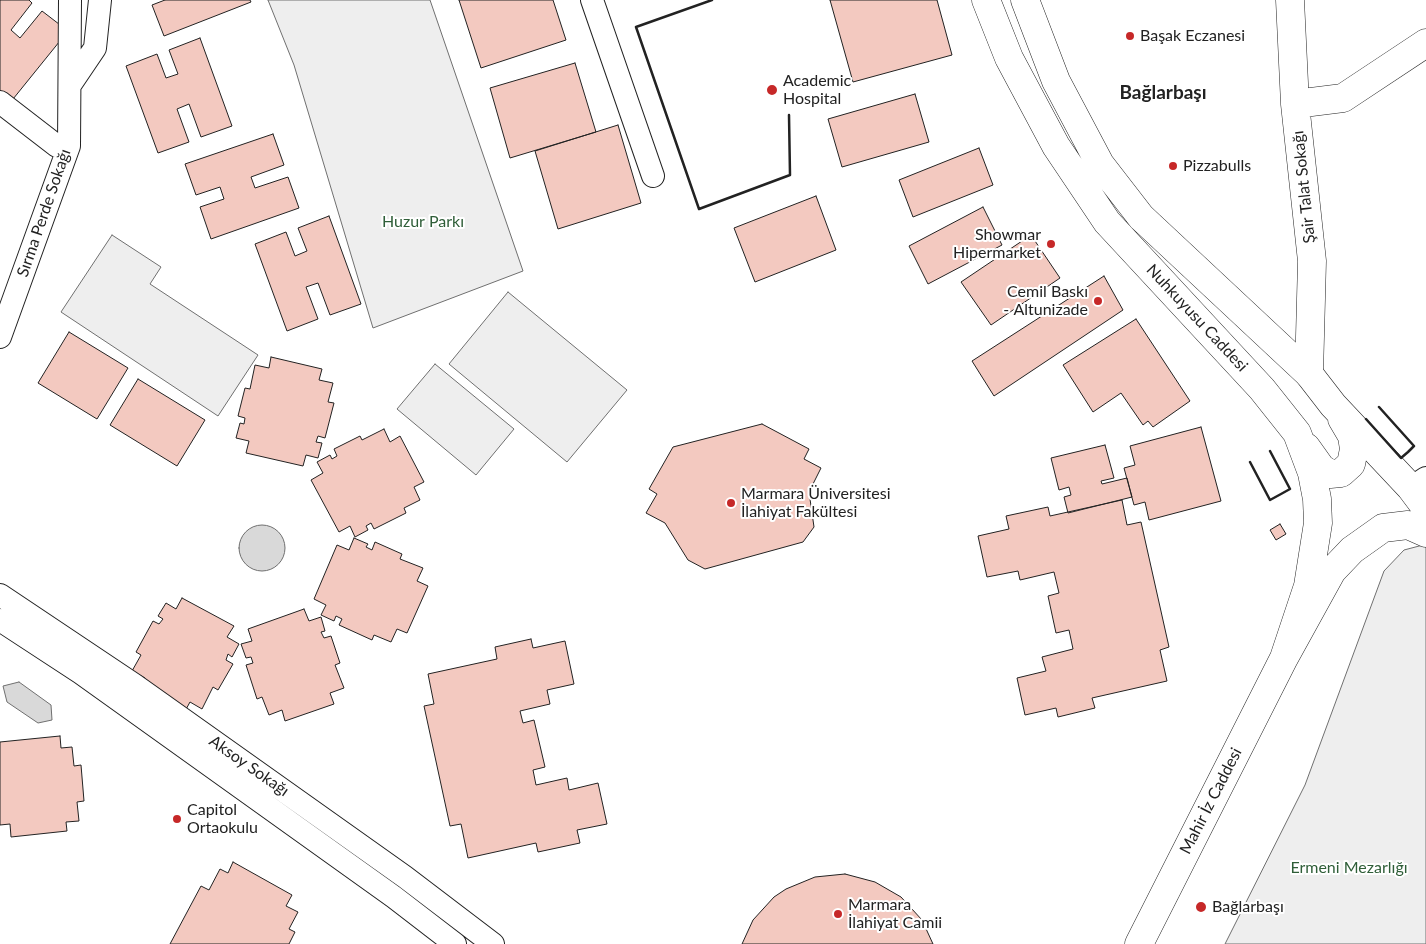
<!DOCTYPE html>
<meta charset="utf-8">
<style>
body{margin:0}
canvas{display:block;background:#fff}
</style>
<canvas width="1426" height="944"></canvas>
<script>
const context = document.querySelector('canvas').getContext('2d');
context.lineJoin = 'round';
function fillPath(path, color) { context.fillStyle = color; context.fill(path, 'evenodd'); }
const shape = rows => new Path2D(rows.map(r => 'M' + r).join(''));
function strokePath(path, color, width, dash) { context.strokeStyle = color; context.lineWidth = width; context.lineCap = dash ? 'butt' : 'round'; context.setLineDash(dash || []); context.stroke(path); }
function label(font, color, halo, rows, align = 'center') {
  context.font = font + ' Lato,sans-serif'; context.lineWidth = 4; context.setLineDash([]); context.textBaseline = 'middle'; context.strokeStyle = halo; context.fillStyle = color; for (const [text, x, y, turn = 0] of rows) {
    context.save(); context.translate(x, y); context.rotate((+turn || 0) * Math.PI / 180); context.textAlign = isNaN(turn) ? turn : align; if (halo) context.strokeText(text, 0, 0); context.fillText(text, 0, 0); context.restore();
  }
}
const green = shape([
 [268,0,430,0,523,271,373,328,294,65,268,0],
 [112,235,161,267,150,284,258,355,218,416,61,312,112,235],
 [508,292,627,390,567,462,449,364,508,292],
 [435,364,514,429,476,475,397,409,435,364],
 [1423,545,1426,547,1426,944,1225,944,1305,785,1384,571,1404,550,1423,545]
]);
fillPath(green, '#eee');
strokePath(green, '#6f6f6f', 1);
const water = shape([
 '239 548a23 23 0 1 1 46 0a23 23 0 1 1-46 0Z',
 [19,682,51,705,52,720,38,723,7,702,3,686,19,682]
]);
fillPath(water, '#d9d9d9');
strokePath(water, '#6f6f6f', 1);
const building = shape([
 [0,0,29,0,32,3,11,30,20,38,42,11,68,31,9,104,0,97,0,0],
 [165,0,250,0,251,2,164,36,152,5,165,0],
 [459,0,553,0,566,40,481,68,459,0],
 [830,0,937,0,952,55,853,82,830,0],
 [200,38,232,126,201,137,189,104,177,109,189,142,158,153,126,66,157,54,166,78,178,74,169,50,200,38],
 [575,63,596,132,510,158,490,88,575,63],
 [915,94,929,142,842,167,828,119,915,94],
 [618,125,641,203,558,229,535,151,618,125],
 [273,134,284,165,251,177,255,188,288,177,299,208,211,239,200,207,224,199,220,187,196,195,185,164,273,134],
 [979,148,993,185,913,217,899,180,979,148],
 [816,196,836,250,755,282,734,228,816,196],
 [983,207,1002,245,928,284,909,246,983,207],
 [329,216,361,304,330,315,318,283,306,287,318,319,287,331,255,244,286,232,295,256,307,251,298,228,329,216],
 [1031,235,1060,278,991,325,961,282,1031,235],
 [1104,276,1123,310,994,396,972,361,1104,276],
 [1136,319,1190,401,1153,427,1148,421,1143,425,1121,393,1093,412,1063,365,1136,319],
 [69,332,128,368,97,419,38,383,69,332],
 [271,357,322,369,319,380,333,383,328,402,334,403,325,438,318,436,316,442,322,443,318,458,306,455,303,466,246,453,249,441,236,438,240,423,244,424,245,418,238,416,245,388,250,389,255,365,269,368,271,357],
 [138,379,205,420,177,466,110,425,138,379],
 [762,424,809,449,804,459,821,468,809,492,814,527,803,542,705,569,688,560,665,523,646,513,657,494,649,489,673,447,762,424],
 [1201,427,1221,501,1149,520,1145,502,1134,505,1124,468,1135,465,1130,446,1201,427],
 [384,429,390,442,400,436,424,482,414,487,420,500,404,508,406,513,374,529,371,523,366,526,368,530,355,537,350,526,339,532,311,480,323,473,317,462,330,455,332,459,337,456,334,449,360,436,362,440,384,429],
 [1105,445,1114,478,1101,481,1102,484,1127,478,1132,497,1068,513,1064,497,1071,495,1069,487,1059,490,1051,458,1105,445],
 [1122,500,1127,525,1141,522,1169,647,1160,650,1167,681,1092,698,1095,708,1058,717,1056,708,1025,715,1017,678,1046,671,1042,657,1073,649,1069,630,1056,633,1048,596,1059,593,1054,572,1020,580,1018,571,987,577,978,536,1009,529,1006,516,1048,507,1050,516,1122,500],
 [1280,524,1286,534,1276,540,1270,530,1280,524],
 [354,538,368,544,366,547,372,550,375,542,402,554,400,559,423,568,417,581,428,586,407,633,397,629,391,642,374,635,372,640,339,625,342,619,336,616,334,621,321,615,326,605,314,599,337,545,349,550,354,538],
 [182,598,234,626,227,637,239,644,232,657,228,654,226,660,233,664,218,690,213,687,202,709,190,702,184,713,139,687,145,678,132,671,141,655,136,652,153,621,159,624,163,619,158,616,166,603,176,609,182,598],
 [304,609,309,621,321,617,325,631,321,632,324,638,331,636,340,663,335,665,344,688,330,693,334,704,285,721,282,710,269,715,262,697,257,699,246,665,253,663,251,657,246,658,241,644,252,641,248,629,304,609],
 [531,639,533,648,565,641,574,684,547,690,550,704,520,711,523,723,534,720,545,767,533,770,536,785,567,778,569,790,598,783,607,824,577,830,580,843,538,852,536,843,468,858,461,824,450,826,424,706,434,704,428,674,497,659,495,647,531,639],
 [60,736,61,748,72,747,74,766,81,765,84,801,77,802,79,821,66,822,67,831,11,837,10,824,0,825,0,742,60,736],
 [233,862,292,895,286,906,298,912,289,929,295,932,289,944,170,944,201,886,209,890,220,869,228,873,233,862],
 [845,874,875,882,901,897,922,920,933,944,742,944,753,920,774,897,786,889,815,877,845,874]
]);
fillPath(building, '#f3c9c0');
strokePath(building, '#222', 1);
const minor = shape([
 [592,0,653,176],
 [70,85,95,48,100,0],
 [0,102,57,146,69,146],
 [0,337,69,146,70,0],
 [1411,488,1426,478],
 [0,595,136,686,405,877,493,944],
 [0,620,81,673,394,897,455,944]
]);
const tertiary = shape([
 [1290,0,1295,104,1312,261,1309,374],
 [1295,104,1343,98,1426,43]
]);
const primary = shape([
 [986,0,1009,58,1056,146,1107,222,1262,389,1297,433,1312,473,1317,499,1318,523,1308,586,1284,658],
 [1025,0,1056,81,1100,164,1141,217,1309,374,1333,405,1411,488,1426,508],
 [1306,447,1321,468,1330,474,1341,473,1351,464,1354,449,1352,436,1342,419],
 [1139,944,1284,658,1332,571,1352,550,1383,528,1408,525,1426,533]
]);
strokePath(minor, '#222', 24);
strokePath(tertiary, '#222', 29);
strokePath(primary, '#222', 29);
strokePath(minor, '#fff', 22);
strokePath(tertiary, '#fff', 28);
strokePath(primary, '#fff', 28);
strokePath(shape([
 [712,0,636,27,699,209,790,175,789,115],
 [1366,419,1401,458,1408,452,1414,446,1379,407],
 [1250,462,1270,500,1281,494,1290,489,1270,451]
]), '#222', 2.5);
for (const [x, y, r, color] of [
 [1130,36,5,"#c62828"],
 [772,90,6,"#c62828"],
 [1173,166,5,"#c62828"],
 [1051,244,5,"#c62828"],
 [1098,301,5,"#c62828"],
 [731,503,5,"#c62828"],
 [177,819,5,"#c62828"],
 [1201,907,6,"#c62828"],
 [838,914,5,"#c62828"]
]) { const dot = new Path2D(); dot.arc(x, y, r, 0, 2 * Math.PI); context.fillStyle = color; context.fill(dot); strokePath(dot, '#fff', 2); }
label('16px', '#222', '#fff', [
 ["Başak Eczanesi",1140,36],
 ["Academic",783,81],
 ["Hospital",783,99],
 ["Pizzabulls",1183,166],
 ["Showmar",1041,235,"right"],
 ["Hipermarket",1041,253,"right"],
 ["Cemil Baskı",1088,292,"right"],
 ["- Altunizade",1088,310,"right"],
 ["Marmara Üniversitesi",741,494],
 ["İlahiyat Fakültesi",741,512],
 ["Capitol",187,810],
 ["Ortaokulu",187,828],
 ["Marmara",848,905],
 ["İlahiyat Camii",848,923],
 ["Bağlarbaşı",1212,907]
], 'left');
label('16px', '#222', '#fff', [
 ["Şair Talat Sokağı",1304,187,-96],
 ["Sırma Perde Sokağı",44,213,-71],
 ["Nuhkuyusu Caddesi",1197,318,47],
 ["Aksoy Sokağı",249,766,35],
 ["Mahir İz Caddesi",1211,801,-63]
]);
label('16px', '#2f5e38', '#fff', [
 ["Huzur Parkı",423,222],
 ["Ermeni Mezarlığı",1349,868]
]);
label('bold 19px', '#222', '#fff', [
 ["Bağlarbaşı",1163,93]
]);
</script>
